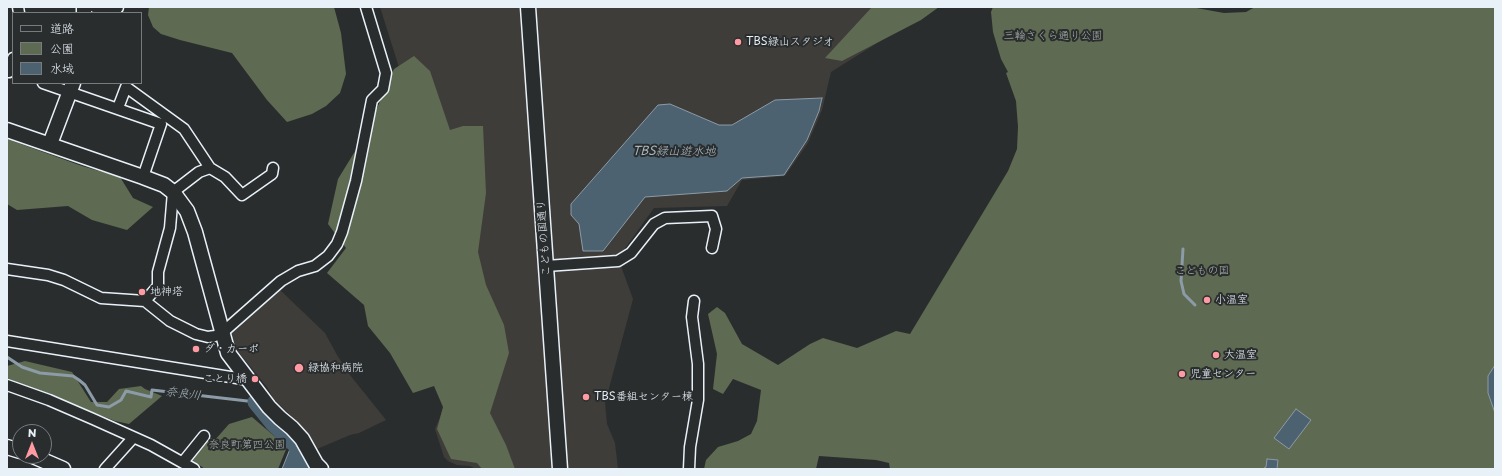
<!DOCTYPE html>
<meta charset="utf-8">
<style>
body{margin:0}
#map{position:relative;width:1502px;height:476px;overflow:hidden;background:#2a2d2e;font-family:"Playpen Sans","Klee One",sans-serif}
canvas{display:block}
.frame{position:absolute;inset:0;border:8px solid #e8f1f8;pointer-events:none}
.legend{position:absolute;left:12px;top:12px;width:130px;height:72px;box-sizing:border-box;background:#2a2d2e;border:1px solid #767b7f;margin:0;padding:5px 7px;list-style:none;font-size:12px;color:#e8f1f8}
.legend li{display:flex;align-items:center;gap:8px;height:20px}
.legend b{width:20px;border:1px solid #767b7f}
.north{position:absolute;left:12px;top:424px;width:40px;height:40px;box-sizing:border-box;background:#2a2d2e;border:1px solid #767b7f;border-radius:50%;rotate:0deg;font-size:11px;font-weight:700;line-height:16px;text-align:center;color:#e8f1f8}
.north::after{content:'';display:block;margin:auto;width:14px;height:18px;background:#ff9aa2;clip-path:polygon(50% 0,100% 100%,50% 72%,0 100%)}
</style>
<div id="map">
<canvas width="1502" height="476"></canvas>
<div class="frame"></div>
<ul class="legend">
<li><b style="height:5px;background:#2a2d2e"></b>道路</li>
<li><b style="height:11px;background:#5e6a51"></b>公園</li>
<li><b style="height:11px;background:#4d6271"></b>水域</li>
</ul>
<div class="north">N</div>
</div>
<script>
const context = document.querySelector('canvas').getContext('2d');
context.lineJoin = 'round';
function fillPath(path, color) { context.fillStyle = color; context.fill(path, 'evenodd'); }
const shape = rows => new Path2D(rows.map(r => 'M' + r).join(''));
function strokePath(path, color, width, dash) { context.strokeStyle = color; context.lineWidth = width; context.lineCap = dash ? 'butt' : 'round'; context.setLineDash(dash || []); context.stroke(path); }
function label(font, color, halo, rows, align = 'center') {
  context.font = font + ' "Playpen Sans","Klee One",sans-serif'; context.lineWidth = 4; context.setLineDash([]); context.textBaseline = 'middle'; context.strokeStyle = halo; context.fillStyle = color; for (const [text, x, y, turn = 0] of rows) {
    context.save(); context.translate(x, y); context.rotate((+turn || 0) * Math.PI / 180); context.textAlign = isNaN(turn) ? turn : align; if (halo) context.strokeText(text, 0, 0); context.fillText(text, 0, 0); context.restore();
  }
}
fillPath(shape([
 [380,7,935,7,831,72,822,110,808,143,785,176,742,180,727,206,654,208,618,258,633,299,605,403,607,424,615,443,618,469,476,469,470,466,457,465,448,461,444,457,435,429,471,343,467,283],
 [278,288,325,333,337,355,350,375,386,420,359,433,350,435,317,449,306,431,273,398,267,387,236,349,234,344,231,332]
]), '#3f3d3a');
fillPath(shape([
 [149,7,334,7,341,33,346,74,340,93,326,106,312,114,287,122,267,100,232,53,180,40,161,34,153,27,148,15],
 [872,7,939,7,921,20,842,61,825,58],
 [993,7,1191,7,1224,13,1246,12,1255,7,1495,7,1495,469,890,469,889,463,876,460,819,456,816,469,704,469,706,460,718,447,738,441,751,434,757,421,761,390,733,379,723,394,713,389,717,354,708,314,717,307,725,313,742,344,778,365,810,344,823,338,857,348,896,331,910,334,1008,171,1017,149,1018,127,1016,101,1006,73,1008,72,1001,59,993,32,991,12],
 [414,56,430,71,450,130,463,126,483,126,486,193,478,252,486,285,504,325,509,353,490,413,506,445,515,469,482,469,477,463,451,459,437,429,443,407,434,386,413,393,390,353,368,326,364,305,327,273,346,248,328,224,338,179,357,148,361,130,369,127,394,69],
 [7,139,82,166,120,177,133,198,153,207,127,230,92,220,68,206,17,210,7,204],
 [25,361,72,372,91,402,107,402,119,389,141,386,145,389,162,396,129,424,115,421,7,378,7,366],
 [252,417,287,447,278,469,205,469,192,460,211,438,214,441,229,424]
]), '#5e6a51');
const water = shape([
 [822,98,819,111,807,140,784,175,742,178,727,191,645,197,603,251,583,251,579,224,571,215,571,204,658,105,670,104,719,125,732,125,775,100,822,98],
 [1495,365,1495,413,1488,393,1488,376,1495,365],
 [1296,409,1311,420,1289,449,1274,438,1296,409],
 [290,449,303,469,282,469,290,449],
 [1267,459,1278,460,1277,469,1265,469,1264,468,1266,467,1267,459]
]);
fillPath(water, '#4d6271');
strokePath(water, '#8b9ba7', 1);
strokePath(shape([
 [1183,249,1181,281,1184,294,1195,305],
 [7,357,22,367,40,373,73,376,79,380,85,385,97,405,109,407,121,400,126,391,151,397,152,390,256,402]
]), '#8b9ba7', 3);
strokePath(shape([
 [256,402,273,423,295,444,311,469]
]), '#4d6271', 17);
const street = shape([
 [18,7,19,13],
 [94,7,110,12],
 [9,72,13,58],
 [43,83,161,124,143,177],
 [118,108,126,87,184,129,210,168,225,177,242,195,272,174,273,168],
 [546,266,618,261,631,253,654,224,665,218,712,216,716,229,712,248],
 [7,269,48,275,64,280,101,298,145,301,170,321,196,334,208,337,215,336,222,333,281,281,298,271,315,266,328,256,337,244,342,232,356,181,372,100,383,89,386,73,366,7],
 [145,301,158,286,158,272,170,228,173,192,199,172,210,168],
 [7,341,249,380],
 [7,385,49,400,93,419,151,445,194,469],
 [183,462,204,436],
 [105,469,133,438],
 [689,469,690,447,698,400,698,364,692,317,694,301]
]);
const secondary = shape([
 [84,7,84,13],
 [528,7,560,469],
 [109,13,116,7],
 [7,130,143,177,164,185,173,192,187,211,195,232,228,353,269,407,280,418,292,428,302,439,316,464,321,469],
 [50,144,73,83],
 [7,447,20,451],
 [33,456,63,469]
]);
strokePath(street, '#e8f1f8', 13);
strokePath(secondary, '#e8f1f8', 17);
strokePath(street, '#2a2d2e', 10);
strokePath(secondary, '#2a2d2e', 14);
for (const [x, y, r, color] of [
 [738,42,4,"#ff9aa2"],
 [142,292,4,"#ff9aa2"],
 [1207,300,4,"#ff9aa2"],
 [196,349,4,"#ff9aa2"],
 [1216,355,4,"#ff9aa2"],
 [299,368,5,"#ff9aa2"],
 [1182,374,4,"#ff9aa2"],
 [255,379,4,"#ff9aa2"],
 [586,397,4,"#ff9aa2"]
]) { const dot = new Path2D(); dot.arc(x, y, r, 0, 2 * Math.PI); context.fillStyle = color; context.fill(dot); strokePath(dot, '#2a2d2e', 1.5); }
label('11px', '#aab4ad', '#2a2d2e', [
 ["三輪さくら通り公園",1053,36],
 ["こどもの国",1202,271],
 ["奈良町第四公園",247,445]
]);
label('11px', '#e8f1f8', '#2a2d2e', [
 ["TBS緑山スタジオ",746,42],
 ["地神塔",150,292],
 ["小温室",1215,300],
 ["ダ・カーポ",204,349],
 ["大温室",1224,355],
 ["緑協和病院",308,368],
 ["児童センター",1190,374],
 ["ことり橋",247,379,"right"],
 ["TBS番組センター棟",594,397]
], 'left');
label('11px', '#e8f1f8', '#2a2d2e', [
 ["こどもの国通り",544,238,-94]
]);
label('italic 12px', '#aab8c2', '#2a2d2e', [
 ["TBS緑山遊水地",674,152],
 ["奈良川",183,394,7]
]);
</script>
